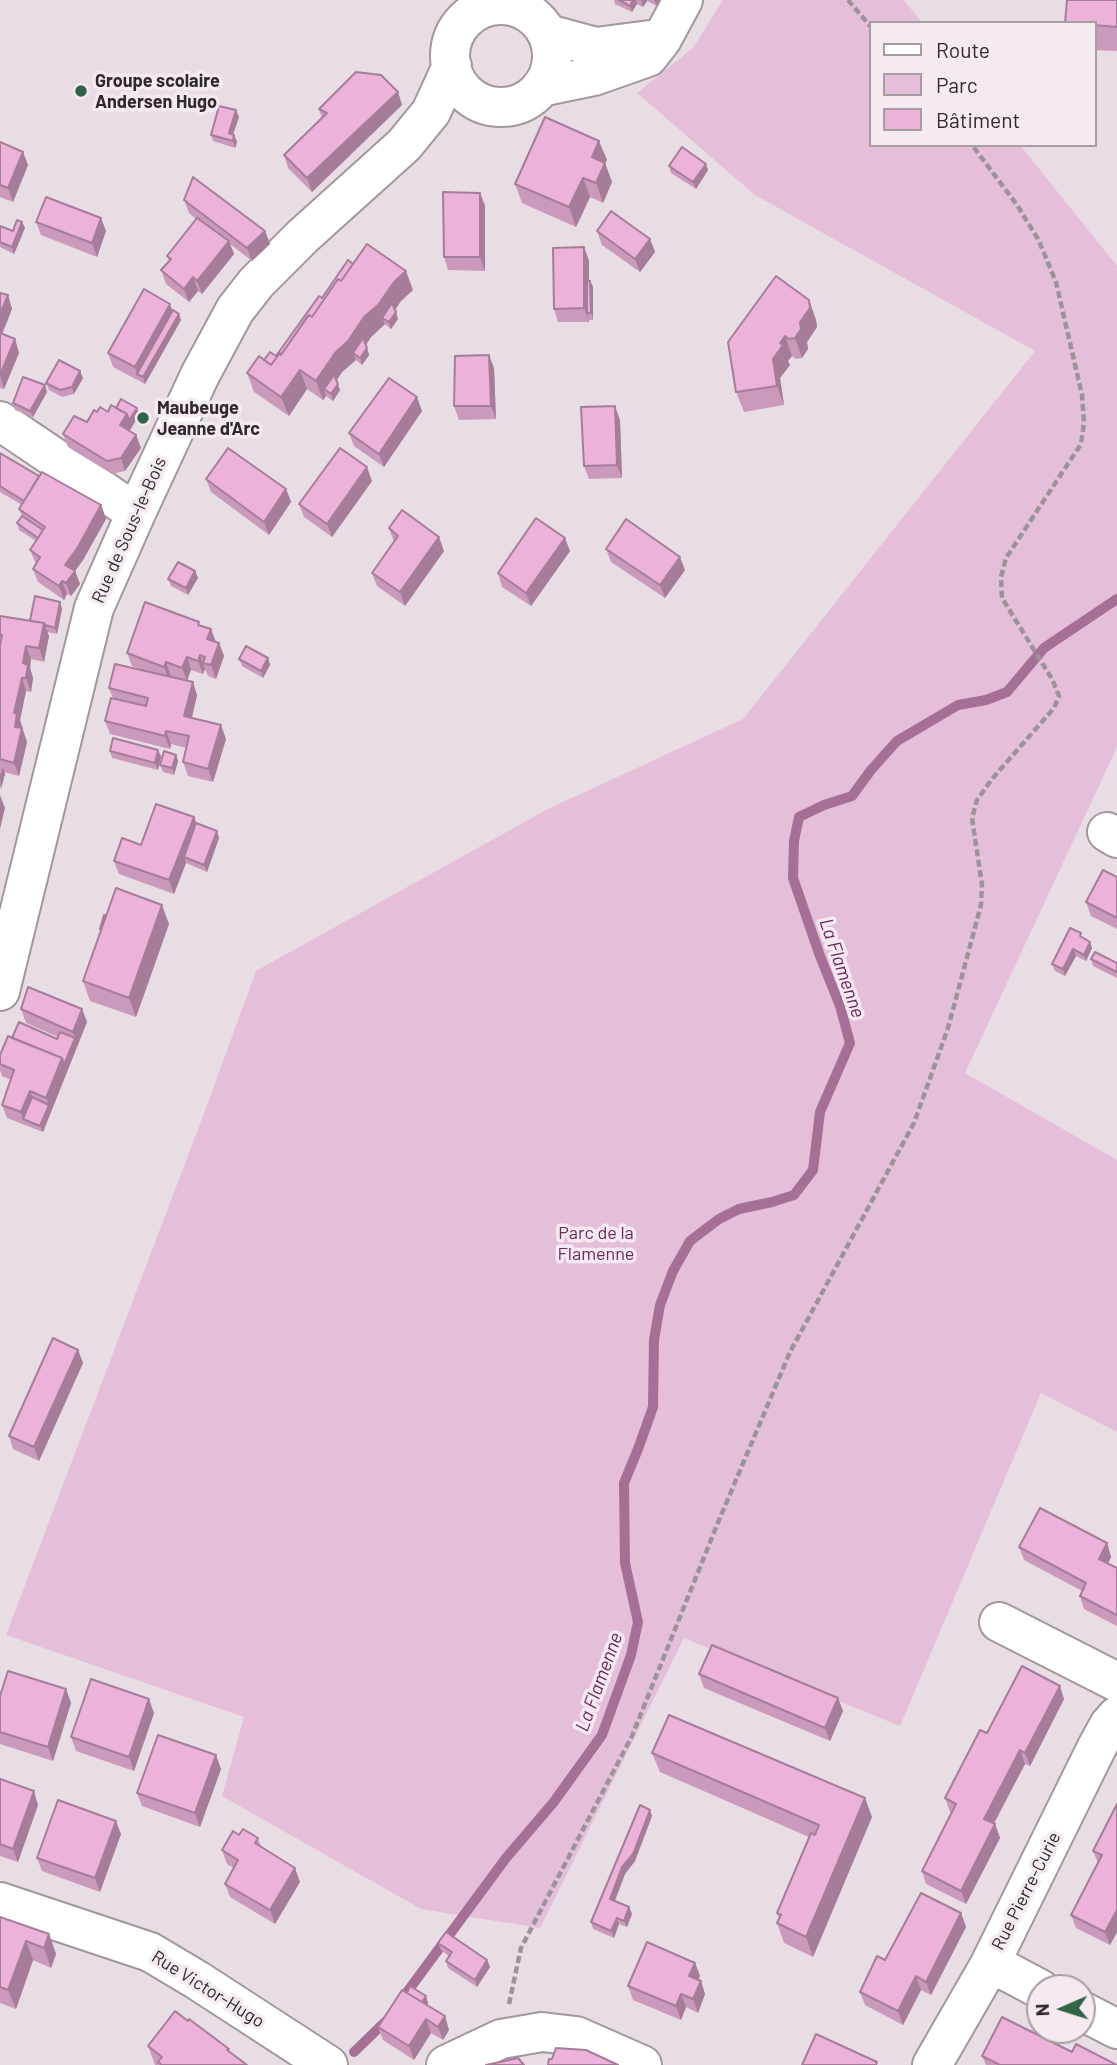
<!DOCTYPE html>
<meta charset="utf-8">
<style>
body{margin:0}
#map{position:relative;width:1117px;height:2065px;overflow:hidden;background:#e8dde4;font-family:Barlow,sans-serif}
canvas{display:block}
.legend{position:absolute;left:869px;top:21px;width:228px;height:126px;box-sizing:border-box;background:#f5eaf1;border:2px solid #a59da2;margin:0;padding:9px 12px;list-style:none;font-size:21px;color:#2d292c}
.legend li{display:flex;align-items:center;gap:14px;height:35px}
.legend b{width:35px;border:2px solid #a59da2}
.north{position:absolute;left:1026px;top:1974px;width:70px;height:70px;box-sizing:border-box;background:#f5eaf1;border:2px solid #a59da2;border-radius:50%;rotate:267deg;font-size:19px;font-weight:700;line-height:28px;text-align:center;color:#2d292c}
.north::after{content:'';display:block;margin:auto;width:24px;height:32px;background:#306448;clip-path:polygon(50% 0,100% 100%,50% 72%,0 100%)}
</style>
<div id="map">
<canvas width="1117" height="2065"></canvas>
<ul class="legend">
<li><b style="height:9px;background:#fff"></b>Route</li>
<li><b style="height:19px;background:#e5bed9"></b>Parc</li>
<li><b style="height:19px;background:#ecb2da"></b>Bâtiment</li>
</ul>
<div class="north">N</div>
</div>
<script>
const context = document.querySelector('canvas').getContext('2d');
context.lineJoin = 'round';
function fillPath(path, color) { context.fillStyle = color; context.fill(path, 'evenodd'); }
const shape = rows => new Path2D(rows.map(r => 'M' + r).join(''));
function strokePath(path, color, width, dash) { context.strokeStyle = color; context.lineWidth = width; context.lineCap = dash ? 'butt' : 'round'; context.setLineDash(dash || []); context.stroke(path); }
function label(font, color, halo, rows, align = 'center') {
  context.font = font + ' Barlow,sans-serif'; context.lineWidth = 7; context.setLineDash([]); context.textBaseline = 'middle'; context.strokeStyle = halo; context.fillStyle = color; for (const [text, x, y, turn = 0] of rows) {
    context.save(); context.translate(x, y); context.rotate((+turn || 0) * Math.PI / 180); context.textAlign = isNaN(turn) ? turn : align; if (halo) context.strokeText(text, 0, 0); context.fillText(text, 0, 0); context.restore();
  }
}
fillPath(shape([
 [723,0,904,0,922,23,870,23,870,145,1020,145,1117,266,1117,747,965,1073,1117,1160,1117,1432,1041,1393,900,1726,684,1638,540,1928,421,1909,222,1796,244,1717,6,1635,206,1108,256,971,548,809,743,719,1035,351,755,195,637,93,693,48]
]), '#e5bed9');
strokePath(shape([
 [399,2003,506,1858,553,1803,602,1735,631,1655,638,1622,625,1563,624,1483,638,1449,653,1407,654,1340,660,1305,673,1271,690,1241,719,1219,739,1209,772,1202,794,1195,813,1170,820,1112,850,1043,840,1006,820,956,793,878,794,841,799,817,824,805,852,796,871,770,897,741,958,705,986,700,1007,692,1044,648,1117,599],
 [354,2052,386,2021]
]), '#a67096', 10);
const minor = shape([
 '450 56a51 51 0 1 1 102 0a51 51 0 1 1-102 0Z',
 [548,34,596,47,650,40],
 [541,87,594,76,648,57,662,39,683,0],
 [0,421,136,513],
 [1107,832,1117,838],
 [0,991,94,608,136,513,200,375,235,310,256,283,303,236,404,145,431,112,452,66],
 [999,1622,1117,1682],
 [0,1902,150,1952,197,1980,328,2065],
 [989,1966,1008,1972,1040,1989],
 [1082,2011,1117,2029],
 [446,2065,501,2039,542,2032,576,2036,642,2065],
 [932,2065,989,1966,1097,1747,1109,1725,1117,1716]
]);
strokePath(minor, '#a1979e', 42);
strokePath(shape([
 [848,0,870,26],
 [509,2004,521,1948,632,1736,717,1525,790,1352,914,1123,948,1028,981,905,982,885,972,818,977,800,992,779,1054,708,1059,696,1052,679,1002,598,1001,577,1006,558,1081,444,1084,423,1082,395,1056,282,1038,239,1017,205,972,145]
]), '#9c9399', 4.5, [7, 3.5]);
strokePath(minor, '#fff', 38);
fillPath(shape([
 [614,0,660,0,657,6,647,1,643,7,637,4,632,12,615,4],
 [1117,0,1117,51,1094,50,1094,23],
 [398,92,402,105,312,192,288,168,284,155,322,118,319,109],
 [239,117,233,135,234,135,237,142,235,148,213,141,211,135],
 [0,142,23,152,28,165,13,202,0,197],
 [607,160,605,163,612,182,603,203,590,197,576,227,522,203,515,184],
 [706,164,708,170,696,189,671,173,669,166],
 [480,193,485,206,485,271,448,270,444,257],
 [184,200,265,231,270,244,252,261,230,244,234,254,202,294,198,291,189,302,166,284,161,270,169,261,167,256,196,219,189,213],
 [22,222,25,228,14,254,0,247,0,226,13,231],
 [36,222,106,231,97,257,41,235],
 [597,231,650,239,655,252,640,272,602,245],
 [584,247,589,261,589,281,590,281,593,287,593,320,589,320,589,322,558,322,554,309],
 [353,264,413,290,401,301,395,310,398,319,391,329,385,324,371,337,366,345,369,355,362,365,356,360,342,372,336,381,340,390,333,401,326,396,323,400,307,389,289,416,254,392,247,373,264,360,276,356,322,298],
 [0,293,8,295,12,309,2,334,15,339,19,353,4,389,0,388],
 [809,300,816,320,817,327,807,342,808,349,802,358,796,359,792,356,788,361,790,365,780,378,784,405,744,412,736,392],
 [173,310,181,320,145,384,113,367,108,353],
 [494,368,496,419,459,420,454,406],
 [83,378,74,394,62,397,49,390,46,383],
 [47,392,33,417,15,410,13,403],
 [116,408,137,408,139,415,129,431,136,435,141,448,125,471,112,474,68,447,63,434,87,422,97,412,108,412],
 [422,411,384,467,354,446,349,433],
 [620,420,622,478,589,479,584,466],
 [0,453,40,476,101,505,106,519,83,560,75,571,80,584,71,596,67,594,64,600,38,582,33,569,36,564,30,550,36,541,19,530,17,523,22,516,19,509,22,505,0,492],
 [206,479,286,489,291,502,269,535,211,492],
 [372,481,332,537,304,517,299,504],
 [389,528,444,551,405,606,377,586,372,573,394,542],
 [606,549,685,570,665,598,611,562],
 [570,551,531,606,502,587,498,573],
 [195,571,198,578,188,595,171,586,168,579],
 [62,609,57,634,47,632,49,636,44,662,31,659,30,668,33,678,31,692,26,691,20,720,27,742,19,776,4,772,5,774,0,789,0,616,30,621],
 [200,625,215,642,219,643,224,656,216,679,208,676,205,669,203,674,191,670,187,680,197,695,192,718,226,739,213,782,188,776,183,762,186,748,171,744,170,749,110,734,105,721,113,698,109,688,142,670,132,666,127,653],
 [268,658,270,665,263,678,242,666,239,659],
 [110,751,161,756,158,770,112,758],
 [176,755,178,761,174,775,163,772,160,765],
 [194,817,196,823,217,831,219,838,207,872,186,863,174,894,119,874,114,861],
 [1117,877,1117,929,1091,916,1086,902],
 [169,924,136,1017,90,1001,83,981,101,931,100,929],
 [1083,938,1092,948,1086,961,1076,956,1065,976,1055,971,1052,964],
 [1091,959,1117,963,1117,978,1093,966],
 [21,1009,82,1009,87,1022,43,1132,7,1118,2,1105,11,1080,2,1076,0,1070,0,1055,12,1038,57,1039,58,1037,26,1023],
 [78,1350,83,1363,39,1461,13,1449,9,1436],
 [1107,1543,1111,1557,1108,1563,1117,1568,1117,1626,1084,1609,1080,1596,1082,1591,1024,1560,1019,1547],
 [699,1674,838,1698,843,1711,830,1741,704,1688],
 [66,1689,71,1703,53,1761,0,1744,0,1696],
 [1064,1699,1030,1766,1025,1764,994,1824,995,1824,1000,1838,966,1904,926,1884,922,1871,952,1813,950,1812,945,1798,987,1733],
 [154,1713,134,1771,76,1751,71,1737],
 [652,1753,872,1817,813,1957,784,1943,777,1923,779,1919,777,1913,809,1837,660,1772],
 [221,1769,200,1827,142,1806,137,1793],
 [0,1779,38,1805,18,1862,0,1856],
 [1117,1804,1117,1932,1110,1945,1076,1928,1071,1915,1098,1863,1093,1851],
 [652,1816,635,1861,625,1874,614,1901,629,1907,632,1914,627,1927,619,1924,614,1938,593,1929,591,1922],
 [121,1834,100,1892,42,1871,37,1858],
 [239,1835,258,1838,261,1847,300,1882,275,1924,230,1897,225,1884,234,1868,227,1864,222,1850],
 [961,1913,966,1927,931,1995,921,1990,903,2025,865,2005,860,1992,885,1960],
 [0,1917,49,1934,56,1954,51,1968,33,1960,16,2009,0,2003],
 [438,1943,487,1960,490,1967,477,1987,448,1968,446,1961,449,1956,441,1950],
 [695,1963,700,1976,698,1980,705,1994,698,2013,686,2007,681,2020,633,2000,628,1986],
 [407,1993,426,1996,428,2003,427,2005,449,2030,443,2040,431,2033,414,2060,383,2040,378,2027],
 [148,2046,230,2053,247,2065,155,2065],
 [1072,2052,1117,2065,986,2065,982,2056]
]), '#cb99bb');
fillPath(shape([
 [633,0,636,0,637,4,632,12,630,6],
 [641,0,647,0,647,1,643,7],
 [654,0,660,0,657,6],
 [398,92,402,105,312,192,307,178],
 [236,110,239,117,231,140,229,133],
 [234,135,237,142,235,148,233,141],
 [599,141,607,160,605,163,612,182,603,203,596,183,592,157],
 [23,152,28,165,13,202,8,188],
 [706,164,708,170,696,189,693,182],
 [583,178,590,197,576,227,569,207],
 [480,193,485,206,485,271,480,257],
 [101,218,106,231,97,257,92,243],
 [22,222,25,228,14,254,12,247],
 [265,231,270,244,252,261,247,248],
 [650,239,655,252,640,272,635,259],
 [229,241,234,254,202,294,197,281],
 [584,247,589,261,589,313,587,313,589,322,584,308],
 [406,271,413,290,401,301,387,321,382,318,385,324,371,337,358,357,353,353,356,360,342,372,329,392,324,389,326,396,323,400,316,381,335,353,364,317,394,282],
 [193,277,198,291,189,302,184,289],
 [590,281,593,287,593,320,591,313],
 [8,295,12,309,0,339,0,314],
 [809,300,816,320,817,327,807,342,808,349,802,358,795,338,800,322],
 [170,304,175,317,137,374,135,367],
 [396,312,398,319,391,329,389,322],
 [179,314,181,320,145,384,143,377],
 [785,336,792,356,788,361,790,365,780,378,784,405,777,386,773,359,780,343],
 [15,339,19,353,4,389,0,375],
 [367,348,369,355,362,365,360,358],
 [489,355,494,368,496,419,491,406],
 [300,370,307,389,289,416,281,397],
 [80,371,83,378,74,394,72,387],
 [338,384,340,390,333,401,331,394],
 [45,385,47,392,33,417,30,411],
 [417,397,422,411,384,467,379,454],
 [615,406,620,420,622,478,617,465],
 [137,408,139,415,125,439,120,425,127,414],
 [136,435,141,448,125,471,121,458],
 [367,467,372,481,332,537,327,524],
 [286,489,291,502,269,535,264,522],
 [101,505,106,519,83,560,75,571,80,584,71,596,66,583,65,565],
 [439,537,444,551,405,606,400,592],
 [565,538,570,551,531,606,526,593],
 [680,557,685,570,665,598,660,585],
 [195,571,198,578,188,595,186,588],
 [62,581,67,594,64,600,59,586],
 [60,602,62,609,57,634,55,628],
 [44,623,49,636,44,662,39,648],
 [211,629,216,642,207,639],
 [219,643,224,656,216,679,211,665],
 [26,646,31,659,30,668,33,678,31,692,26,678,23,663],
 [200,655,205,669,203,674,198,661],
 [187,657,191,670,187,681,182,668],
 [268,658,270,665,263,678,261,671],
 [166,662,171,676,169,680,164,667],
 [22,678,26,691,20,720,22,726,19,740,15,727,14,713],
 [193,682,197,695,189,729,184,716],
 [221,725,226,739,213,782,208,769],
 [22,728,27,742,19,776,14,763],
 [166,731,171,744,170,749,165,736],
 [158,750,161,756,158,770,155,763],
 [176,755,178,761,174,775,172,768],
 [3,767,5,774,1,789,0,776],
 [0,795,5,808,0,829],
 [194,817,199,830,184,857,186,863,174,894,169,880],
 [217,831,219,838,207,872,204,865],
 [162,905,169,924,136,1017,129,998],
 [1090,942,1092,948,1086,961,1084,955],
 [1073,949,1076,956,1065,976,1063,969],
 [82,1009,87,1022,43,1132,40,1126,49,1105,46,1098,62,1058,75,1038,73,1032],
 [30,1091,35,1104,23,1119,21,1112],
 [78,1350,83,1363,39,1461,34,1447],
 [1107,1543,1111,1557,1104,1572,1099,1559],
 [1060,1686,1064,1699,1030,1766,1025,1753],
 [66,1689,71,1703,53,1761,48,1747],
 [838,1698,843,1711,830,1741,825,1728],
 [149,1699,154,1713,134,1771,129,1757],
 [1020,1750,1025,1764,989,1832,984,1819],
 [216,1755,221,1769,200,1827,195,1813],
 [34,1791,38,1805,18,1862,13,1849],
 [865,1798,872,1817,813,1957,806,1937],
 [650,1810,652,1816,635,1861,625,1874,613,1906,610,1899,622,1867],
 [116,1821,121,1834,100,1892,95,1878],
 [995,1824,1000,1838,966,1904,961,1891],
 [295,1868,300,1882,275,1924,270,1910],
 [629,1907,632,1914,627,1927,624,1921],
 [1117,1910,1117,1932,1110,1945,1105,1932],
 [961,1913,966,1927,931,1995,926,1982],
 [617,1918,619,1924,614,1938,611,1931],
 [49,1934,56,1954,51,1968,44,1948],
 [26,1941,33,1960,16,2009,8,1990],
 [487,1960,490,1967,477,1987,475,1980],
 [695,1963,700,1976,694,1989,689,1976],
 [916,1976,921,1990,903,2025,898,2011],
 [701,1981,705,1994,698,2013,693,1999],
 [681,1994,686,2007,681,2020,676,2006],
 [426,1996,428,2003,422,2013,419,2006],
 [445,2016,449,2030,443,2040,438,2027],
 [426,2019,431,2033,414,2060,409,2046]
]), '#a57d99');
const building = shape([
 [619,0,633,0,630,6,619,0],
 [1067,0,1117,0,1117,27,1094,25,1094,23,1065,23,1067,0],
 [356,72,381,75,398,92,307,178,284,155,327,113,319,109,356,72],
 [219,106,236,110,229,133,234,135,233,141,211,135,219,106],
 [545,117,599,141,592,157,605,163,596,183,583,178,569,207,515,184,545,117],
 [0,142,23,152,8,188,0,185,0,142],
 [682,147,706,164,693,182,669,166,682,147],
 [193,177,265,231,247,248,184,200,193,177],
 [443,192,480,193,480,257,444,257,443,192],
 [46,197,101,218,92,243,36,222,46,197],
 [611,211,650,239,635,259,597,231,611,211],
 [197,218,229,241,197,281,193,277,184,289,161,270,171,259,167,256,197,218],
 [17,220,22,222,12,247,0,242,0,226,13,231,17,220],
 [367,244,406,271,394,282,378,305,364,317,348,341,335,353,316,381,300,370,281,397,247,373,259,356,271,365,280,353,281,355,307,317,309,315,312,317,336,282,338,279,341,281,367,244],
 [584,247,584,308,554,309,553,248,584,247],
 [348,260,353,264,341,281,338,279,312,317,309,315,281,355,280,353,271,365,264,360,270,352,276,356,319,296,322,298,348,260],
 [776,276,809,300,810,308,800,322,801,329,795,338,789,339,785,336,780,343,783,345,773,359,777,386,736,392,728,342,776,276],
 [587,281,590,281,591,313,587,313,587,281],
 [144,289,170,304,135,367,108,353,144,289],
 [0,293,8,295,0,314,0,293],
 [392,303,396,312,389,322,382,318,392,303],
 [173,310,179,314,143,377,137,374,173,310],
 [0,333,15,339,0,375,0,333],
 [363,338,367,348,360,358,353,353,363,338],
 [489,355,491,406,454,406,455,356,489,355],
 [59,360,80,371,72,387,60,390,46,383,59,360],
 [334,375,338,384,331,394,324,389,334,375],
 [23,377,45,385,30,411,13,403,23,377],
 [389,378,417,397,379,454,349,433,389,378],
 [121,399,137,408,129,420,127,414,116,408,121,399],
 [111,405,127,414,120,425,136,435,121,458,107,461,63,434,74,416,87,422,94,410,97,412,100,407,108,412,111,405],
 [615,406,617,465,584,466,581,407,615,406],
 [228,448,286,489,264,522,206,479,228,448],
 [340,448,367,467,327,524,299,504,340,448],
 [0,453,39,476,24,501,0,486,0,453],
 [42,472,101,505,78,547,65,565,75,571,66,583,62,581,59,586,33,569,40,557,30,550,45,527,19,509,42,472],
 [402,510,439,537,400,592,372,573,398,536,389,528,402,510],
 [22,516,43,530,38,538,17,523,22,516],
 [536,518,565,538,526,593,498,573,536,518],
 [626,519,680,557,660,585,606,549,626,519],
 [178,562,195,571,186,588,168,579,178,562],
 [35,596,60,602,55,628,45,625,44,623,30,621,35,596],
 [145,602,199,622,198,625,211,629,207,639,219,643,211,665,203,663,205,657,200,655,198,661,187,657,182,668,166,662,164,667,127,653,145,602],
 [0,616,44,623,39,648,26,646,23,663,28,665,26,678,22,678,14,713,17,713,15,727,22,728,14,763,0,759,0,645,2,635,0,635,0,616],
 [246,646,268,658,261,671,239,659,246,646],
 [115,664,193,682,184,716,221,725,208,769,183,762,189,736,166,731,165,736,105,721,111,698,146,706,148,698,109,688,115,664],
 [113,738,158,750,155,763,110,751,113,738],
 [164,751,176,755,172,768,160,765,164,751],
 [156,804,194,817,169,880,114,861,122,838,141,845,156,804],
 [196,823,217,831,204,865,184,857,196,823],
 [1103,870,1117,877,1117,918,1086,902,1103,870],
 [116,888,162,905,129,998,83,981,116,888],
 [104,915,106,915,101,929,100,929,104,915],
 [1070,928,1081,933,1080,936,1090,942,1084,955,1073,949,1063,969,1052,964,1070,928],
 [1095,952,1117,963,1117,972,1091,959,1095,952],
 [28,987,82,1009,73,1032,21,1009,28,987],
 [19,1022,57,1039,60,1032,75,1038,64,1065,62,1058,12,1038,19,1022],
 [8,1036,62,1058,46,1098,30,1091,21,1112,2,1105,14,1070,0,1064,0,1055,8,1036],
 [32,1097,49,1105,40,1126,23,1119,32,1097],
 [53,1338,78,1350,34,1447,9,1436,53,1338],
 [1040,1508,1107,1543,1099,1559,1117,1568,1117,1615,1080,1596,1086,1583,1019,1547,1040,1508],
 [712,1645,838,1698,825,1728,699,1674,712,1645],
 [1022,1666,1060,1686,1025,1753,1020,1750,984,1819,995,1824,961,1891,922,1871,956,1804,945,1798,980,1730,987,1733,1022,1666],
 [8,1671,66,1689,48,1747,0,1732,0,1696,8,1671],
 [91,1679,149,1699,129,1757,71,1737,91,1679],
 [669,1715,865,1798,806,1937,777,1923,781,1915,777,1913,811,1833,815,1835,819,1825,652,1753,669,1715],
 [158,1735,216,1755,195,1813,137,1793,158,1735],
 [0,1779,34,1791,13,1849,0,1844,0,1779],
 [58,1800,116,1821,95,1878,37,1858,58,1800],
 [1117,1804,1117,1910,1105,1932,1071,1915,1102,1855,1093,1851,1117,1804],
 [640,1805,650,1810,633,1854,622,1867,610,1899,629,1907,624,1921,617,1918,611,1931,591,1922,640,1805],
 [243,1829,258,1838,255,1843,295,1868,270,1910,225,1884,238,1860,222,1850,233,1831,239,1835,243,1829],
 [921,1893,961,1913,926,1982,916,1976,898,2011,860,1992,877,1956,885,1960,921,1893],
 [0,1917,49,1934,44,1948,26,1941,8,1990,0,1987,0,1917],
 [446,1932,487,1960,475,1980,446,1961,452,1952,438,1943,446,1932],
 [647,1942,695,1963,689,1976,701,1981,693,1999,681,1994,676,2006,628,1986,647,1942],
 [410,1986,426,1996,422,2002,407,1993,410,1986],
 [402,1990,445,2016,438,2027,426,2019,409,2046,378,2027,402,1990],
 [175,2011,188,2021,189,2019,229,2049,227,2050,247,2065,162,2065,158,2062,162,2057,148,2046,175,2011],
 [1002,2017,1072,2052,1076,2044,1117,2065,1000,2065,982,2056,1002,2017],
 [816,2034,877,2062,876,2065,802,2065,816,2034],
 [556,2048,586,2050,618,2065,548,2065,549,2059,552,2059,556,2048],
 [518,2058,524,2065,486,2065,518,2058]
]);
fillPath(building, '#ecb2da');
strokePath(building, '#a57d99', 2);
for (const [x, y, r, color] of [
 [81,91,7,"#306448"],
 [143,418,7,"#306448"]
]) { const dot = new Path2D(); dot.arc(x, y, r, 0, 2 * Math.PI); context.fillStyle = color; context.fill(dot); strokePath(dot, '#f5eaf1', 2.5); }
label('bold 18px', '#2d292c', '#f5eaf1', [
 ["Groupe scolaire",95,81],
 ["Andersen Hugo",95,102],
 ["Maubeuge",157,408],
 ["Jeanne d'Arc",157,429]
], 'left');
label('18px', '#2d292c', '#f5eaf1', [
 ["Rue de Sous-le-Bois",129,530,-66],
 ["Rue Pierre-Curie",1026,1891,-63],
 ["Rue Victor-Hugo",208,1989,32]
]);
label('18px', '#6b295b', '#f5eaf1', [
 ["Parc de la",596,1233],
 ["Flamenne",596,1254]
]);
label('italic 19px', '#6b285b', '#f5eaf1', [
 ["La Flamenne",842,968,71],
 ["La Flamenne",599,1682,-70]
]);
</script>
